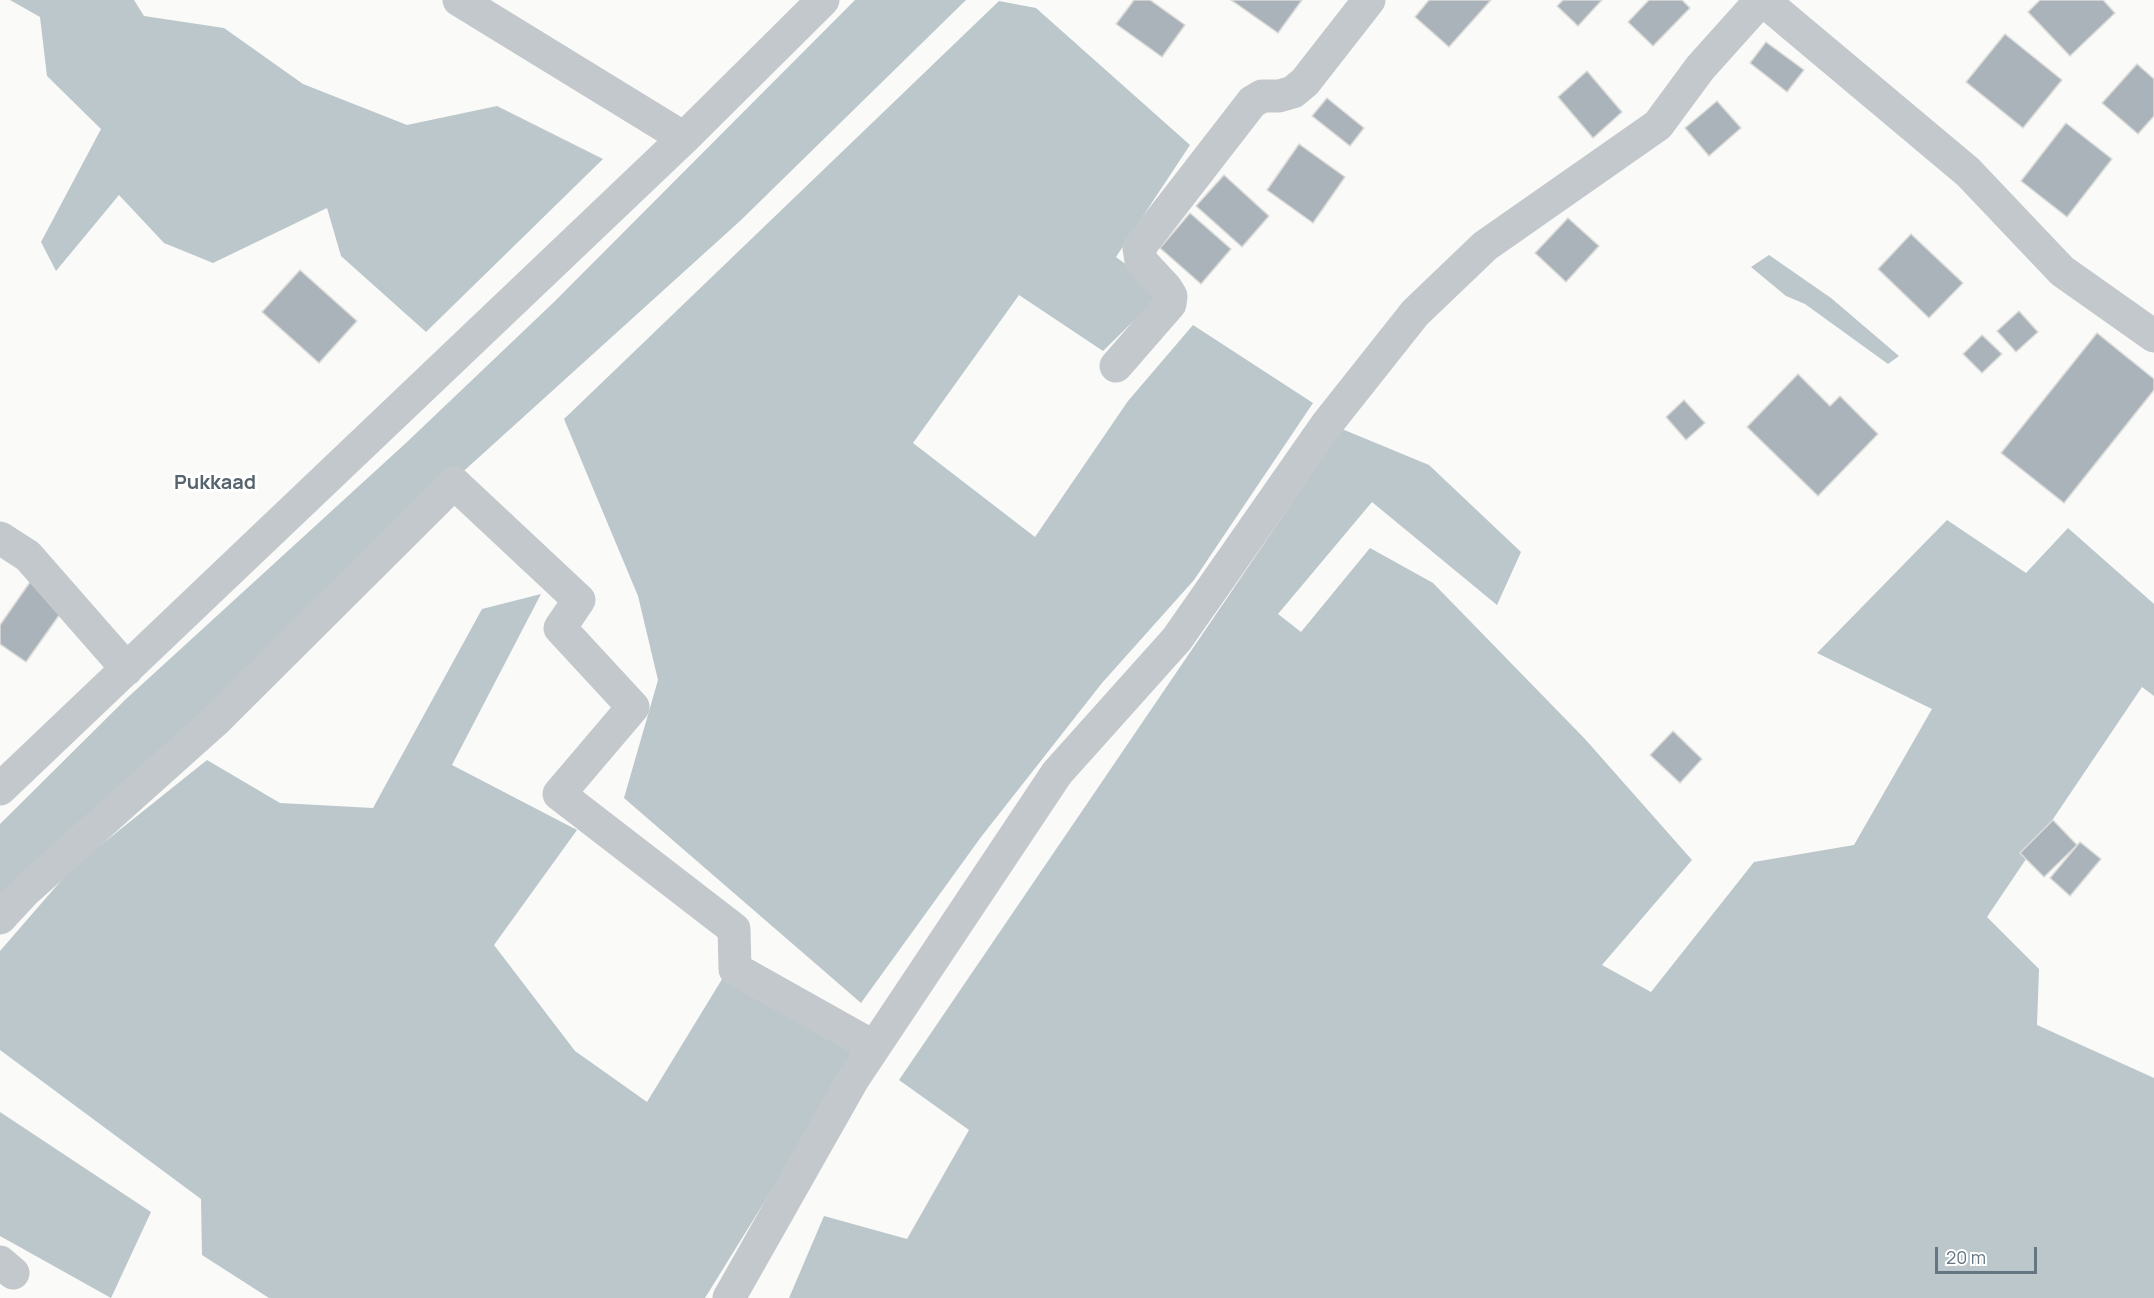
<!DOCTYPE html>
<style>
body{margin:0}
#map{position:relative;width:2154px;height:1298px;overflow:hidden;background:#fafaf8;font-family:Manrope,sans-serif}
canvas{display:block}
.scale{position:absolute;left:1935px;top:1247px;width:102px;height:27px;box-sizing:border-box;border:3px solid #657683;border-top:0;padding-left:8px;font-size:18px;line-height:21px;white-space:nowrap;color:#657683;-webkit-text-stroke:4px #fff;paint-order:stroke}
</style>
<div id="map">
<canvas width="2154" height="1298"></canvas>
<div class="scale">20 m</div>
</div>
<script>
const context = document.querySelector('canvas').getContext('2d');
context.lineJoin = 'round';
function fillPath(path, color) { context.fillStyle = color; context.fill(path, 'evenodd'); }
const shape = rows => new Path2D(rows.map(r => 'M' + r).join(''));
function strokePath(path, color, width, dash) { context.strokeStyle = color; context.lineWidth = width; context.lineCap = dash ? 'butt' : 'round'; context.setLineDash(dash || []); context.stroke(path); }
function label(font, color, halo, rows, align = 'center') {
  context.font = font + ' Manrope,sans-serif'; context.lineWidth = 6; context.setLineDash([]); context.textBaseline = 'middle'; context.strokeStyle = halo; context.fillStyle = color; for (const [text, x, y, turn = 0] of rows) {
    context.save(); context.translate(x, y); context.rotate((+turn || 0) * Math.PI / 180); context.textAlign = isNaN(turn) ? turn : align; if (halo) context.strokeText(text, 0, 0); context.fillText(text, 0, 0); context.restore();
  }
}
fillPath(shape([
 [10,0,134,0,144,16,224,28,303,84,407,125,497,106,603,159,426,332,341,256,327,208,213,263,164,243,119,195,56,271,41,242,101,129,47,76,40,17],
 [855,0,966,0,740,221,298,621,0,902,0,824,126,699,407,442,554,302],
 [999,1,1036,8,1190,145,1116,257,1163,292,1103,351,1019,295,913,443,1035,537,1128,401,1193,325,1313,403,1194,580,1102,683,981,837,861,1003,624,798,658,680,638,596,564,419],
 [1769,255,1831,298,1899,356,1888,364,1805,304,1786,296,1751,267],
 [1342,429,1429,465,1521,552,1497,605,1372,502,1278,614,1301,632,1370,548,1433,583,1585,739,1692,860,1602,965,1651,992,1754,862,1854,845,1932,709,1817,653,1947,520,2026,573,2068,528,2154,604,2154,696,2142,687,1987,917,2039,969,2037,1025,2154,1078,2154,1298,789,1298,824,1216,907,1239,969,1130,899,1080],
 [541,594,452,765,577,830,494,945,575,1051,647,1102,727,971,859,1049,705,1298,269,1298,202,1255,201,1199,0,1050,0,951,72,868,207,760,280,803,373,808,482,609],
 [0,1112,151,1212,111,1298,0,1236]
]), '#bbc7cb');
const building = shape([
 [1134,0,1150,0,1185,25,1162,57,1116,24,1134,0],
 [1231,0,1302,0,1278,33,1231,0],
 [1429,0,1491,0,1449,47,1415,17,1429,0],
 [1563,0,1602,0,1578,26,1557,6,1563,0],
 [1649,0,1682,0,1690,8,1653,46,1628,22,1649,0],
 [2040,0,2103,0,2115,13,2070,56,2028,12,2040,0],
 [2005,34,2062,80,2023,128,1966,82,2005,34],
 [1766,42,1804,70,1787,92,1750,63,1766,42],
 [2137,64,2154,79,2154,116,2138,134,2102,103,2137,64],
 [1587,71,1622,112,1593,138,1558,97,1587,71],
 [1327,98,1364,128,1350,146,1312,116,1327,98],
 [1717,101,1741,128,1709,156,1685,128,1717,101],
 [2066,123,2112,159,2067,217,2021,181,2066,123],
 [1299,144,1345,177,1313,223,1267,190,1299,144],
 [1224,175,1269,216,1242,247,1196,206,1224,175],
 [1190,213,1231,249,1201,284,1160,248,1190,213],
 [1568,218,1599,246,1566,282,1535,253,1568,218],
 [1911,234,1963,283,1929,318,1878,269,1911,234],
 [300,270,357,321,319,363,262,312,300,270],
 [2019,311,2038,332,2016,352,1997,331,2019,311],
 [2097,333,2154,379,2154,390,2064,503,2001,453,2097,333],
 [1982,335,2002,354,1982,373,1963,354,1982,335],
 [1798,374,1830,406,1840,396,1878,434,1818,496,1747,427,1798,374],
 [1684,400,1705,423,1686,440,1666,417,1684,400],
 [30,582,65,607,26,662,0,644,0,625,30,582],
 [1673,731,1702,759,1680,783,1650,755,1673,731],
 [2053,820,2077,845,2044,877,2020,853,2053,820],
 [2080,842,2101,859,2070,896,2050,878,2080,842]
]);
fillPath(building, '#aab3b9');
strokePath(building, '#dcdcda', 1.5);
strokePath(shape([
 [459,0,684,138],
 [1763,0,1968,172,2062,271,2154,336],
 [1116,366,1170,304,1171,296,1166,288,1141,261,1139,248,1252,102,1262,96,1279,96,1293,92,1305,82,1369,0],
 [0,538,28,556,127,669],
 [0,789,684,138,823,0],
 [0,918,24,892,215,721,454,483,579,600,560,628,633,707,559,794,734,929,735,969,874,1047],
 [0,1262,13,1273],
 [729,1298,853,1079,1057,773,1177,639,1327,424,1415,313,1485,246,1658,125,1700,68,1761,0]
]), '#c3c8cc', 33);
label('bold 20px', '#57646e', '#fff', [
 ["Pukkaad",215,483]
]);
</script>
